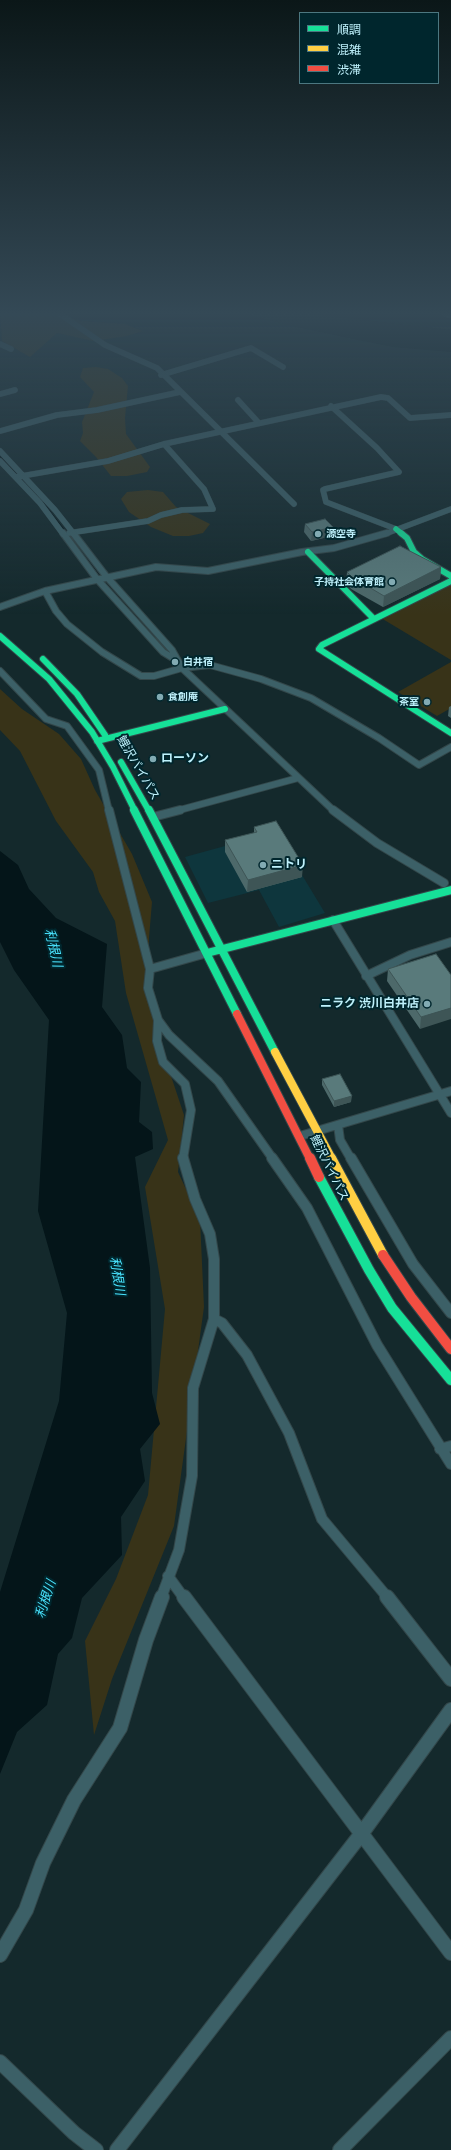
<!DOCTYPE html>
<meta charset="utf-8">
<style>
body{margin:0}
#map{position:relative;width:451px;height:2150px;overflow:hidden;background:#14292c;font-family:Karla,"Noto Sans JP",sans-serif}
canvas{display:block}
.legend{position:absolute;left:299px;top:12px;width:140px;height:72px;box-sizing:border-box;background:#00262d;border:1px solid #4c7780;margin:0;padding:5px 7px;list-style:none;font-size:12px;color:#bef1fc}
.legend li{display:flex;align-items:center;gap:8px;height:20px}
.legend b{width:20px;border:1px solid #4c7780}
</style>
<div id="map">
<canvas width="451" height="2150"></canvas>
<ul class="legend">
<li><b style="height:5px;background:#16e098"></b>順調</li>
<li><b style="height:5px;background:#ffcf43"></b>混雑</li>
<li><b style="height:5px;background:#f24e42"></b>渋滞</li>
</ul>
</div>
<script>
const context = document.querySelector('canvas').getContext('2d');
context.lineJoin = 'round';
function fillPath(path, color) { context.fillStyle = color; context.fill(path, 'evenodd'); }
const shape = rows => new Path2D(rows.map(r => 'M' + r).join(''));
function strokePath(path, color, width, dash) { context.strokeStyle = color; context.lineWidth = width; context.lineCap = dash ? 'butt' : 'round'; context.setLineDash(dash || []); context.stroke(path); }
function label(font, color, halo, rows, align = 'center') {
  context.font = font + ' Karla,"Noto Sans JP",sans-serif'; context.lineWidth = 4; context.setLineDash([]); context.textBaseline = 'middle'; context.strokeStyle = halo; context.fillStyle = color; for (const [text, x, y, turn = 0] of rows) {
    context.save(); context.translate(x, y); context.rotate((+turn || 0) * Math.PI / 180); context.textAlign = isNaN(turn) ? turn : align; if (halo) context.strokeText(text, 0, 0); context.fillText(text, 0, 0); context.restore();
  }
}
fillPath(shape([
 [276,832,325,913,279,927,259,890,208,903,185,857]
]), '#0e363d');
fillPath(shape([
 [0,314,66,314,69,318,82,321,125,324,143,331,127,336,93,341,57,333,30,357,2,341],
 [96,367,108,369,122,378,128,386,125,418,126,434,150,467,147,472,127,476,111,476,96,457,80,441,83,433,82,422,94,392,80,377,83,368],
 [148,490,163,492,176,507,210,524,203,533,189,536,173,536,151,527,129,512,121,499,127,492],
 [451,584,451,660,381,618],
 [451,662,451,708,437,716,398,692],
 [0,689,22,709,59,734,81,759,95,790,132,854,152,902,149,938,148,988,158,1046,172,1079,184,1115,178,1172,200,1219,204,1307,174,1526,112,1679,94,1735,85,1641,116,1579,148,1495,165,1309,145,1187,168,1140,126,993,115,921,99,892,93,872,56,821,20,751,0,730]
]), '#383318');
fillPath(shape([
 [247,314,309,314,451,330,451,352,393,347,363,341,288,325],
 [0,851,18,865,29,889,56,918,107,944,102,1007,122,1035,127,1068,141,1082,139,1122,152,1132,153,1149,135,1157,150,1268,152,1393,160,1424,140,1449,145,1481,121,1517,122,1555,82,1598,72,1638,58,1654,47,1705,17,1732,0,1774,0,1592,59,1401,67,1313,38,1211,49,1020,14,970,0,942]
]), '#041519');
strokePath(shape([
 [0,457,25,482],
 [37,495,103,581,166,650]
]), '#041519', 2);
const streetFar4 = shape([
 [60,314,105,345,157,368,294,504],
 [445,314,451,315],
 [0,344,11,349],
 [161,375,251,348,283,367],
 [0,394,15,390],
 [238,400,258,422],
 [331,406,377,448,399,472,325,489,323,490,326,502,396,529],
 [0,431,57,415,97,410,180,392],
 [0,451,55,510,74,534],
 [0,461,40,503,63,534],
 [16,477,108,461,164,444,381,397,388,398,410,418,451,415],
 [69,533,148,521,161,515,182,510,213,509,204,489,164,444],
 [385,534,451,509]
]);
const streetFar3 = shape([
 [63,533,97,579,163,652,176,660],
 [73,533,106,576,172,650,182,668,334,811],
 [45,591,56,611,67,624,102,652,141,676,154,676,182,668,210,665,261,679,311,698,379,738,419,765,451,747],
 [0,607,45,591,156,567,208,571,302,552,334,548,387,533],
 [0,671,46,719,67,726,99,770,109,811],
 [176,811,298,778]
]);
const streetFar2 = shape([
 [109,810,150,969,148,988,158,1020,169,1035,218,1081,273,1159],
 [333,810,377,843,444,883],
 [153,817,180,810],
 [333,920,451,1113],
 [150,969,207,953],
 [366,976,410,955,451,942],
 [158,1020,157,1041,163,1062,185,1084,191,1110,183,1159],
 [338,1125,340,1140,351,1159],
 [300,1136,451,1091]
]);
const streetFar1 = shape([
 [272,1158,307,1208,377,1345,451,1464],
 [351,1158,413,1264,451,1313],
 [214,1319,222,1323,247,1355,289,1433,322,1519,388,1598],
 [440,1449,451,1446],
 [168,1576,184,1598],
 [161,1598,179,1550,192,1476,193,1388,214,1319,214,1259,210,1234,195,1199,183,1158]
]);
const street = shape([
 [184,1597,451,1953],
 [387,1597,451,1679],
 [0,1955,26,1910,43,1863,74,1800,120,1728,146,1640,162,1597],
 [0,2062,74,2133,96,2150],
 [117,2150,362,1833,451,1710],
 [340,2150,451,2038]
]);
const fastFar3 = shape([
 [396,529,402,534]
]);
const fastFar2 = shape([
 [401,533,407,538,414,552,422,559,451,576],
 [308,552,373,618],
 [451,581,322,645,319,649,451,733],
 [0,636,49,679,92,732,113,767,135,811],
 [43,659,77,694,105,735],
 [97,741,225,709],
 [121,762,149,811]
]);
const fastFar1 = shape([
 [134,810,237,1014],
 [149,810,275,1052],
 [207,953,451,890]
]);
const fast = shape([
 [319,1177,369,1270,392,1308,451,1380]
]);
const slowFar1 = shape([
 [275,1052,332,1159]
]);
const slow = shape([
 [331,1158,383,1255]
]);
const jamFar1 = shape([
 [237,1014,310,1159]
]);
const jam = shape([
 [310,1158,319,1177],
 [383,1255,411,1297,451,1349]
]);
strokePath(streetFar4, '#33474a', 6);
strokePath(streetFar3, '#33474a', 8);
strokePath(streetFar2, '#33474a', 10);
strokePath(streetFar1, '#33474a', 12);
strokePath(street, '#33474a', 16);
strokePath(fastFar3, '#33474a', 6);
strokePath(fastFar2, '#33474a', 8);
strokePath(fastFar1, '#33474a', 10);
strokePath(fast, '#33474a', 12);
strokePath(slowFar1, '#33474a', 10);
strokePath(slow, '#33474a', 12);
strokePath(jamFar1, '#33474a', 10);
strokePath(jam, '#33474a', 12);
strokePath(streetFar4, '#3c6067', 5.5);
strokePath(streetFar3, '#3c6067', 6);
strokePath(streetFar2, '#3c6067', 8);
strokePath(streetFar1, '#3c6067', 10);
strokePath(street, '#3c6067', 14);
strokePath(fastFar3, '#16e098', 5.5);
strokePath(fastFar2, '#16e098', 6);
strokePath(fastFar1, '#16e098', 8);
strokePath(fast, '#16e098', 10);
strokePath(slowFar1, '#ffcf43', 8);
strokePath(slow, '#ffcf43', 10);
strokePath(jamFar1, '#f24e42', 8);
strokePath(jam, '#f24e42', 10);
fillPath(shape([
 [305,524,333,527,332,536,311,541,304,532],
 [441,567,440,579,383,607,351,589,346,583,347,572],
 [451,706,451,718,448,716,449,707],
 [254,827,302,877,247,892,225,852,225,840,254,833],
 [388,969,451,975,420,1029,387,981],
 [322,1079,351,1102,334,1107,322,1085]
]), '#4d696a');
fillPath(shape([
 [333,527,332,536,311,541,312,532],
 [441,567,440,579,383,607,384,596],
 [303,865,302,877,247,892,248,880],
 [451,1008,451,1019,420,1029,421,1017],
 [352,1096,351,1102,334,1107,334,1101]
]), '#3e5556');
const building = shape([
 [325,519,333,527,312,532,305,524,325,519],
 [400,546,441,567,384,596,352,577,347,572,400,546],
 [276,821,303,865,248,880,225,840,257,832,254,827,276,821],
 [436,954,451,975,451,1008,421,1017,388,969,436,954],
 [340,1074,352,1096,334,1101,322,1079,340,1074]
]);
fillPath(building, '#597a7b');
strokePath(building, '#3e5556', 1);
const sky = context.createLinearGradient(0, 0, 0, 615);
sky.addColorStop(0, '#0b1718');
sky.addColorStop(0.51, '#344956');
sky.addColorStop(1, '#34495600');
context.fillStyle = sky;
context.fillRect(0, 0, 451, 615);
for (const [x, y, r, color] of [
 [318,534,4,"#82abb3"],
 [392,582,4,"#82abb3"],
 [175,662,4,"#82abb3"],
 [160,697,4,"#82abb3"],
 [427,702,4,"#82abb3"],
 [153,759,4,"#82abb3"],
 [263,865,4,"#82abb3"],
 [427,1004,4,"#82abb3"]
]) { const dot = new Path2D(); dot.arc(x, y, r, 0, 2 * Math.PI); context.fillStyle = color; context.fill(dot); strokePath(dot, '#00262d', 1.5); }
label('bold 10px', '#bef1fc', '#00262d', [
 ["源空寺",326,534],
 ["子持社会体育館",384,582,"right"],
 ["白井宿",183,662],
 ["食創庵",168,697],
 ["茶室",419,702,"right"]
], 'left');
label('bold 12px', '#bef1fc', '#00262d', [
 ["ローソン",161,759],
 ["ニトリ",271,865],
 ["ニラク 渋川白井店",419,1004,"right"]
], 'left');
label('12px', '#bef1fc', '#00262d', [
 ["鯉沢バイパス",138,768,60],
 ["鯉沢バイパス",329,1168,64]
]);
label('italic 13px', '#49e3fe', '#00262d', [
 ["利根川",53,948,77],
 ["利根川",117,1276,81],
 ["利根川",46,1599,-72]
]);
</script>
